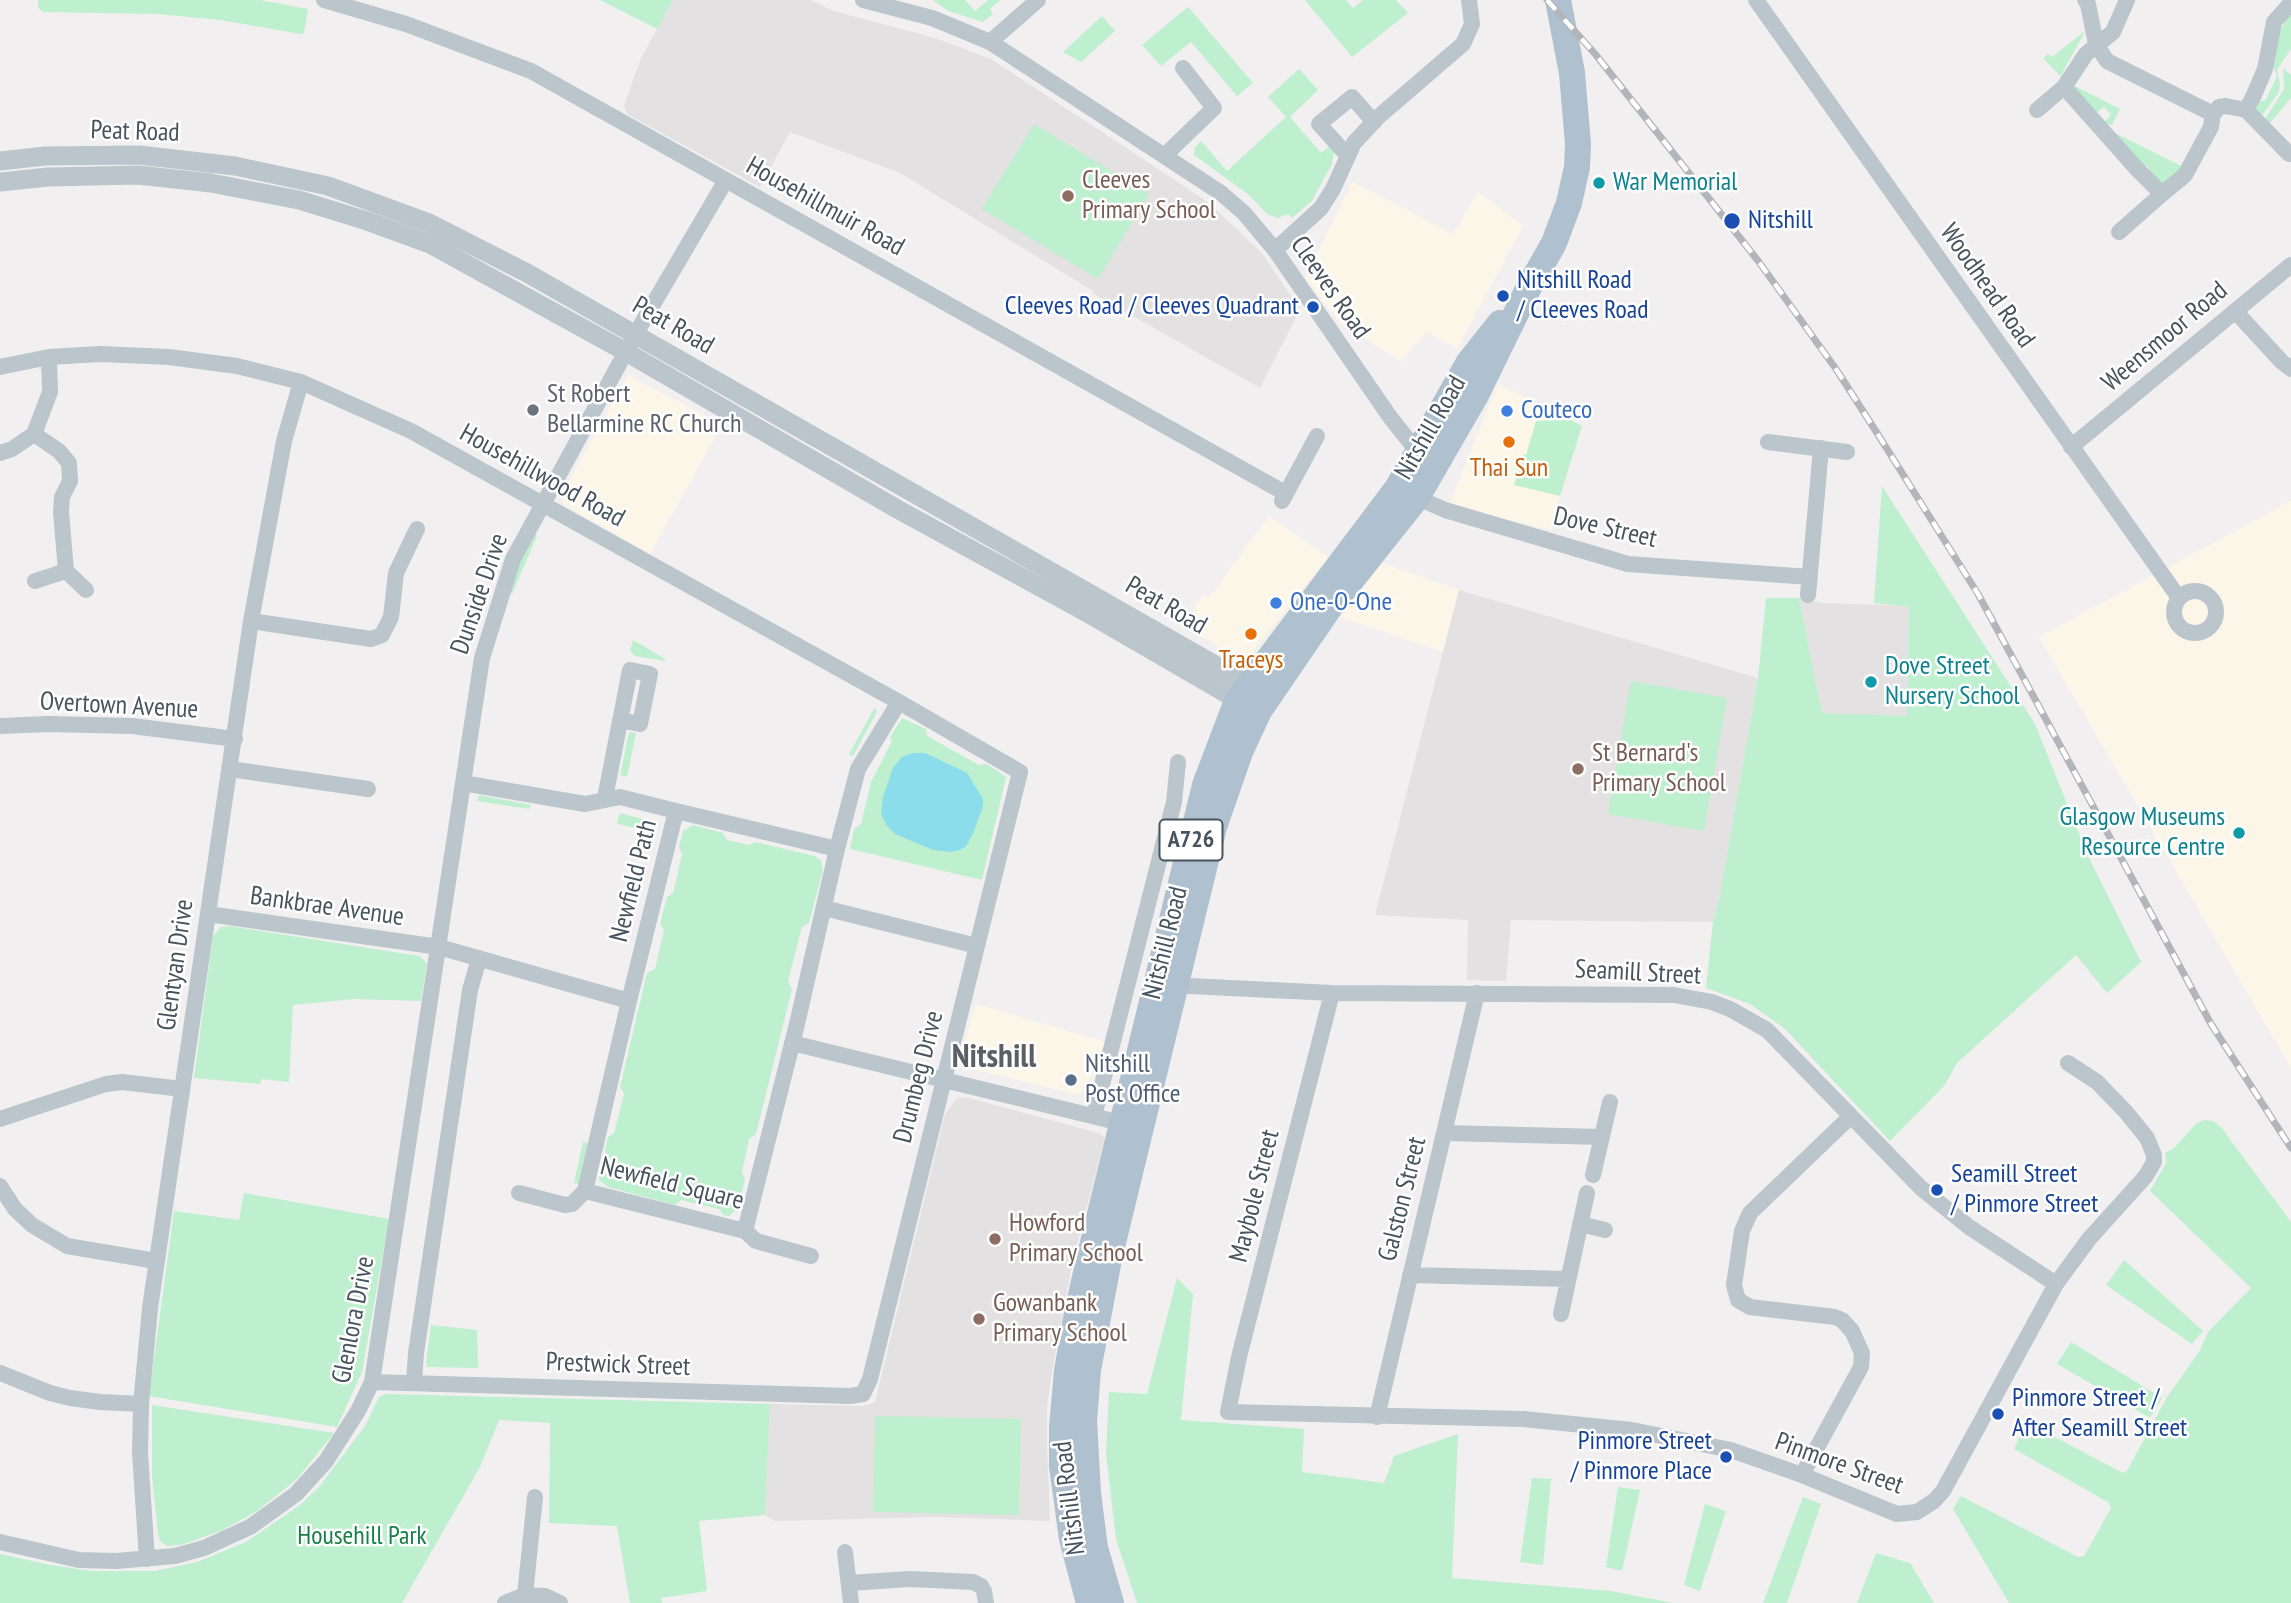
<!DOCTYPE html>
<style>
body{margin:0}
canvas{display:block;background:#f2eff0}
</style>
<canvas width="2291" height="1603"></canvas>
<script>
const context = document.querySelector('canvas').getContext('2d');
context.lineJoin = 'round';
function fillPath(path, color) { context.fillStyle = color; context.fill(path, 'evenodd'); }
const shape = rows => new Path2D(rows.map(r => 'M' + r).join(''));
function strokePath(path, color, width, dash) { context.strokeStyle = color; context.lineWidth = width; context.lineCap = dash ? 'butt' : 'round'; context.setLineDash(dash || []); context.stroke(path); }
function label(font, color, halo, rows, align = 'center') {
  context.font = font + ' "PT Sans Narrow",sans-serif'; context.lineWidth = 5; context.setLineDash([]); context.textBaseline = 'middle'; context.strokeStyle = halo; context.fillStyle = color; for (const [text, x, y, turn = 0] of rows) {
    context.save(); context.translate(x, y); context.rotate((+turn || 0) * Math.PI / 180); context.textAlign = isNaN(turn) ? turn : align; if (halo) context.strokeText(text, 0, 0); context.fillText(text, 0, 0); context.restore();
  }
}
fillPath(shape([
 [1352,182,1453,234,1478,192,1523,226,1457,349,1426,332,1401,361,1341,324,1305,278],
 [628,375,722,425,650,554,563,504,561,495],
 [1498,384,1582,426,1567,469,1551,530,1449,505],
 [2291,501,2291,1068,2039,637],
 [1269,516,1328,557,1246,660,1236,661,1212,642,1182,626,1203,595,1209,598],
 [1382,563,1459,590,1443,652,1340,617],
 [975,1004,1105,1042,1092,1075,1080,1095,964,1067,960,1062]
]), '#fcf6e9');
fillPath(shape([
 [673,0,810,0,834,11,935,38,991,59,1181,184,1210,204,1261,252,1300,309,1260,388,1092,293,1093,291,900,173,790,132,760,187,627,114,624,105,641,58],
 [1459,590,1758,678,1719,900,1713,922,1511,920,1506,981,1467,980,1468,920,1375,915],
 [1799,598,1823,603,1909,606,1907,717,1822,713],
 [965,1097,1099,1133,1105,1138,1073,1259,1051,1378,1047,1406,1047,1448,1050,1521,937,1517,774,1521,765,1515,770,1404,863,1406,875,1402,945,1114,956,1099]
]), '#e3e1e2');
fillPath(shape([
 [38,0,260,0,308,9,304,33,301,34,220,20,157,14,43,12,38,7],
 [600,0,673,0,657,29],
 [933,0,965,0,975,11,988,0,1000,0,990,9,993,14,983,22,948,11],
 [1305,0,1346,0,1353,8,1363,0,1396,0,1408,13,1352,57],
 [1188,7,1253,83,1237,96,1191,42,1161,66,1142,45],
 [2291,13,2291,49,2277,70,2280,84,2279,92,2261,117,2256,109,2259,102,2266,100,2277,76,2272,63,2278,33],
 [1102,16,1115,31,1081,62,1063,52],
 [2086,30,2061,75,2060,76,2043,58,2048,54,2052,57],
 [2283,68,2291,75,2291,98,2269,124,2264,121,2284,89],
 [1299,69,1318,90,1290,117,1321,153,1330,146,1334,152,1332,164,1312,201,1292,218,1288,214,1278,218,1267,214,1248,194,1194,155,1195,147,1201,141,1227,171,1286,117,1268,97],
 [2075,86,2120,109,2112,125,2104,122,2111,115,2104,107,2096,113,2074,89],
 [1034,124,1149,194,1098,279,982,209],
 [2113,132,2183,167,2164,184,2160,182,2146,165,2141,166],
 [1554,411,1582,426,1560,496,1514,485,1523,454,1526,455,1536,421,1549,420],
 [1882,486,2035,724,2088,856,2141,962,2107,993,2076,955,1957,1063,1944,1086,1890,1141,1784,1028,1750,1004,1706,988,1713,922,1719,900,1758,678,1766,598,1799,598,1822,713,1907,716,1909,607,1874,603],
 [532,533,537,536,512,594,508,592],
 [633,640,665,659,665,661,635,656,630,651],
 [1631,681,1727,698,1704,831,1608,814],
 [875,707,877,712,853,756,849,754],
 [902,718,926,729,927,736,979,765,987,764,1006,777,982,880,850,849,854,829,861,824,871,782,892,741,890,737],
 [629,732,636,733,627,777,620,775],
 [479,795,531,805,530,809,477,801],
 [620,813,657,823,655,832,617,824],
 [693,825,723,833,727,840,749,845,755,842,815,856,821,861,823,870,809,923,802,927,788,981,792,989,756,1134,749,1139,742,1172,745,1180,738,1208,729,1216,723,1215,719,1209,681,1200,675,1205,608,1187,599,1180,608,1137,614,1133,624,1094,620,1087,647,973,655,969,664,930,660,924,667,897,673,893,682,854,679,847,683,831],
 [229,926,419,956,427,963,421,1001,354,999,293,1005,289,1082,262,1079,260,1084,194,1078,213,936,221,927],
 [2205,1120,2213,1121,2221,1127,2291,1222,2291,1603,2009,1603,1953,1509,1961,1496,2078,1557,2084,1556,2111,1508,2108,1502,2014,1449,2026,1422,2123,1473,2127,1471,2167,1397,2199,1352,2208,1332,2251,1288,2150,1191,2166,1163,2165,1153,2173,1149,2197,1123],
 [583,1142,588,1143,579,1184,574,1183],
 [244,1193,389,1219,362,1372,337,1427,149,1396,174,1211,239,1220],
 [2124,1260,2203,1331,2192,1344,2106,1285],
 [1177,1278,1193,1294,1181,1420,1304,1429,1302,1472,1384,1483,1394,1456,1458,1434,1452,1578,1611,1591,1673,1603,1137,1603,1116,1539,1106,1453,1109,1392,1147,1394],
 [431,1325,477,1330,478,1368,427,1367,426,1362],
 [2071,1342,2162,1398,2150,1418,2057,1364],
 [386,1394,770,1404,765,1515,699,1521,707,1591,661,1598,662,1603,630,1603,617,1526,549,1523,550,1423,499,1420,480,1467,402,1603,0,1603,0,1554,51,1565,91,1571,155,1571,197,1562,246,1542,300,1505,319,1487,365,1426,379,1397],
 [152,1405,334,1433,297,1479,257,1511,223,1530,181,1545,167,1546,160,1541,158,1534,152,1477],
 [875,1416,1021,1419,1019,1515,873,1512],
 [1532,1478,1551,1479,1543,1565,1520,1562],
 [1618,1487,1640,1490,1622,1571,1606,1567],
 [1803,1497,1821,1504,1787,1603,1763,1603],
 [1705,1504,1726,1511,1700,1591,1684,1585],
 [1876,1553,1910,1563,1934,1603,1857,1603]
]), '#beefce');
fillPath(shape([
 [912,753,925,753,967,773,983,799,983,806,973,834,966,846,960,850,951,852,933,850,895,834,887,826,881,814,883,797,893,768,902,757]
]), '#8bddec');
strokePath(shape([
 [324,0,406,24,531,71,1285,493],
 [863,0,932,18,990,42,1221,193,1244,213,1275,250,1390,417,1417,451,1424,455],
 [1756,0,2179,598],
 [2085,0,2088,4,2096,44,2107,61,2213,114],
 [2127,0,2113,32,2086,54,2064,87,2136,168,2162,194,2185,175,2211,127,2213,114,2219,107,2226,106,2246,110,2253,97,2265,69,2274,22,2291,3],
 [990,42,1038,0],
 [2037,110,2064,87],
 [2246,110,2289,154],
 [1164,156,1214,108,1183,68],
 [1348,156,1319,124,1352,97,1374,122],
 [2119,232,2162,194],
 [1275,250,1321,208,1333,189,1354,143,1377,118,1463,44,1472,24,1469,0],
 [2235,311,2282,362,2291,369],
 [0,367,49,357,100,354,169,357,237,366,301,382,411,431,899,702,1020,772,870,1379,863,1394,850,1396,372,1382],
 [34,434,59,451,69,463,70,481,62,497,61,512,66,571],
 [1768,442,1847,452],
 [2071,447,2291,265],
 [0,453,12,449,34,434,50,392,49,357],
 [1409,494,1445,510,1628,564,1810,577],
 [1282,501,1317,436],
 [35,581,66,571,86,590],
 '2174 612a21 21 0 1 1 42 0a21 21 0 1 1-42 0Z',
 [1808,595,1821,448],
 [251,621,371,639,382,635,391,617,396,573,417,529],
 [0,726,48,724,132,726,235,739],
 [230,769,368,789],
 [463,783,585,804,620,797,676,811],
 [605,798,630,670,650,674,640,724,620,720],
 [837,849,858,769,899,702],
 [824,908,977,946],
 [208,914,439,947,629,1001,585,1191,745,1231,797,1024,837,849,676,811,629,1001],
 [1169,985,1332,993,1674,995,1712,1002,1730,1009,1767,1030,1921,1188,1969,1227,2056,1284],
 [1332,993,1239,1357,1228,1412,1523,1419,1632,1430,1731,1450,1802,1475,1897,1514,1917,1512,1934,1501,1943,1491,2056,1284,2089,1239,2145,1177,2154,1162,2154,1155,2147,1138,2126,1112,2097,1082,2068,1063],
 [792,1043,1129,1125],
 [1094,1116,1174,802,1178,762],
 [0,1119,106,1084,122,1082,182,1089],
 [1445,1133,1602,1137],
 [1593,1175,1610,1102],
 [0,1186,15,1209,32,1225,67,1246,156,1261],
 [519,1193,565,1205,572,1204,585,1191],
 [1580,1224,1605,1230],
 [745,1231,756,1241,811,1256],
 [1410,1275,1567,1279],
 [1561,1314,1587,1193],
 [0,1373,50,1393,70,1398,100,1402,141,1404],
 [414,1382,416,1353,470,990,479,959],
 [1377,1417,1477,993],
 [1802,1475,1861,1367,1862,1353,1852,1331,1842,1320,1835,1317,1750,1307,1738,1300,1734,1285,1742,1231,1750,1213,1850,1117],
 [0,1542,79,1560,116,1561,175,1556,204,1548,250,1527,296,1494,326,1461,358,1411,372,1382,482,658,513,559,635,335,726,180],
 [845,1552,851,1603],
 [147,1559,140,1453,141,1404,150,1308,251,621,284,441,301,382],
 [849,1583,910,1579,973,1582,981,1586,984,1591,986,1603],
 [525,1595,535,1497],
 [505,1603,525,1595,545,1596,560,1603]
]), '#bbc5cc', 16);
strokePath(shape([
 [0,161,45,156,139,155,235,166,328,186,429,223,527,273,1259,690],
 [0,182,48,177,138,175,211,183,299,200,367,221,430,244,626,352,899,510,1091,615,1248,706]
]), '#bbc5cc', 19);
strokePath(shape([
 [1089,1603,1072,1539,1062,1466,1062,1427,1067,1371,1077,1313,1090,1255,1205,785,1237,701,1398,487,1469,362,1500,323],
 [1111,1603,1095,1548,1088,1493,1084,1421,1088,1370,1109,1259,1214,827,1240,752,1259,711,1330,607,1416,499,1476,395,1528,289,1554,243,1569,203,1577,167,1578,144,1572,73,1558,0]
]), '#afc1ce', 26);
const rail = shape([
 [1547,0,1596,55,1759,262,1836,369,1877,433,1978,594,2211,1024,2291,1148]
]);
strokePath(rail, '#b2b5ba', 7);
strokePath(rail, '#fff', 4.5, [13]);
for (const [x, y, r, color] of [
 [1599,183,7,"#0f9aa8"],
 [1068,196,7,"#8d6e63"],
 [1732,221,9,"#1a4fb4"],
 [1503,296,7,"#1a4fb4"],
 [1313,307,7,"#1a4fb4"],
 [533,410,7,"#6b7280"],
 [1507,411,7,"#3f7fe0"],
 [1509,442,7,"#e8710a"],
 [1276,603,7,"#3f7fe0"],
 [1251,634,7,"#e8710a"],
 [1871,682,7,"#0f9aa8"],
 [1578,769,7,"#8d6e63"],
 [2239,833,7,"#0f9aa8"],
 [1071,1080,7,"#5c6f8a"],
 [1937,1190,7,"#1a4fb4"],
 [995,1239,7,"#8d6e63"],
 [979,1319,7,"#8d6e63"],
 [1998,1414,7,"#1a4fb4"],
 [1726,1457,7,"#1a4fb4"]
]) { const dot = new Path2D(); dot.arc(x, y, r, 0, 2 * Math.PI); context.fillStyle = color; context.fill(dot); strokePath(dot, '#fff', 2.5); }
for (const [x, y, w] of [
 [1191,840,63]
]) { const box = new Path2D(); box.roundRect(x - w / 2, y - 20.5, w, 41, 5); context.fillStyle = '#fff'; context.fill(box); strokePath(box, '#47545d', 2); }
label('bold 24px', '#47545d', null, [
 ["A726",1191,840]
]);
label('26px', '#47545d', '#fff', [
 ["Peat Road",135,132,2],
 ["Househillmuir Road",825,207,29],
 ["Woodhead Road",1987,286,55],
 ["Cleeves Road",1330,288,55],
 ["Peat Road",673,326,30],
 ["Weensmoor Road",2165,337,-40],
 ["Nitshill Road",1431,428,-60],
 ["Househillwood Road",542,476,29],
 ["Dove Street",1605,528,13],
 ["Dunside Drive",480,594,-71],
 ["Peat Road",1166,606,30],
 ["Overtown Avenue",119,706,3],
 ["Newfield Path",634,881,-76],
 ["Bankbrae Avenue",327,907,8],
 ["Nitshill Road",1166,943,-76],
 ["Glentyan Drive",176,965,-82],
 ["Seamill Street",1638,973,3],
 ["Drumbeg Drive",919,1077,-76],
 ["Newfield Square",672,1184,14],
 ["Maybole Street",1255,1196,-76],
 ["Galston Street",1403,1199,-76],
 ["Glenlora Drive",354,1320,-79],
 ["Prestwick Street",618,1365,2],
 ["Pinmore Street",1839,1464,20],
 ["Nitshill Road",1070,1498,-97]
]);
label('26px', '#785e54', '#fff', [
 ["Cleeves",1082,181],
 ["Primary School",1082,211],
 ["St Bernard's",1592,754],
 ["Primary School",1592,784],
 ["Howford",1009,1224],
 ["Primary School",1009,1254],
 ["Gowanbank",993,1304],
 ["Primary School",993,1334]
], 'left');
label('26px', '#0d838f', '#fff', [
 ["War Memorial",1613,183],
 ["Dove Street",1885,667],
 ["Nursery School",1885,697],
 ["Glasgow Museums",2225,818,"right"],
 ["Resource Centre",2225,848,"right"]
], 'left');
label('26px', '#164399', '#fff', [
 ["Nitshill",1748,221],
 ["Nitshill Road",1517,281],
 ["/ Cleeves Road",1517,311],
 ["Cleeves Road / Cleeves Quadrant",1299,307,"right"],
 ["Seamill Street",1951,1175],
 ["/ Pinmore Street",1951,1205],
 ["Pinmore Street /",2012,1399],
 ["After Seamill Street",2012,1429],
 ["Pinmore Street",1712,1442,"right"],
 ["/ Pinmore Place",1712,1472,"right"]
], 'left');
label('26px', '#5b616d', '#fff', [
 ["St Robert",547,395],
 ["Bellarmine RC Church",547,425]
], 'left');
label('26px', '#366cbe', '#fff', [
 ["Couteco",1521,411],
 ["One-O-One",1290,603]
], 'left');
label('26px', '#c56008', '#fff', [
 ["Thai Sun",1509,469],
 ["Traceys",1251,661]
]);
label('26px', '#4e5e75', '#fff', [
 ["Nitshill",1085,1065],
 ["Post Office",1085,1095]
], 'left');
label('26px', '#178046', '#fff', [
 ["Househill Park",362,1537]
]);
label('bold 33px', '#5c6065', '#fff', [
 ["Nitshill",994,1058]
]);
</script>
